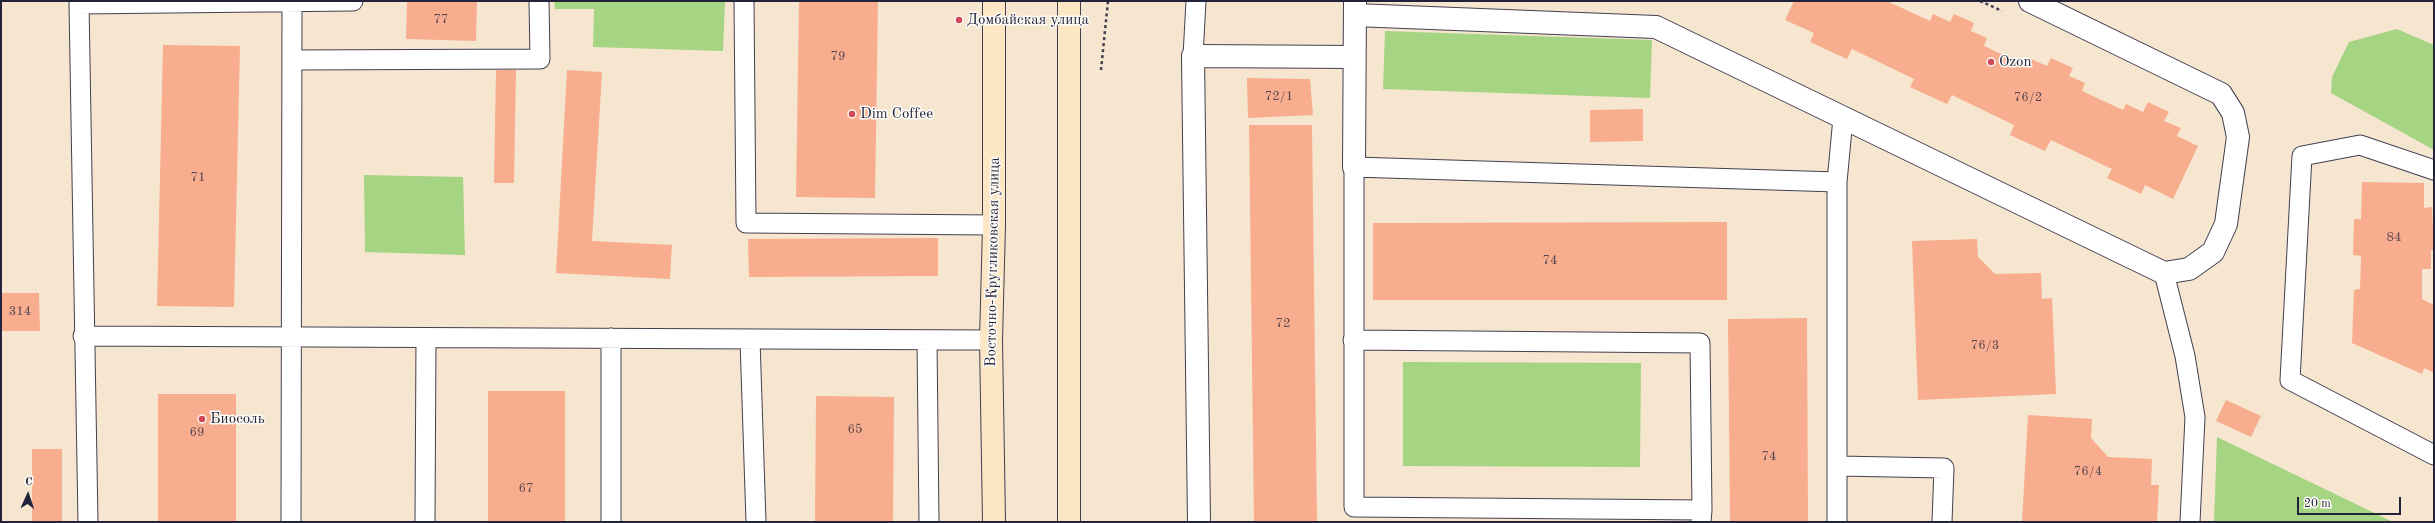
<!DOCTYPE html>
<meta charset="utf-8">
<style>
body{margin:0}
#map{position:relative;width:2435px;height:523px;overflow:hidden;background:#f6e6cf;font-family:"Old Standard TT",serif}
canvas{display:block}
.frame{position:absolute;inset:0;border:2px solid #22223b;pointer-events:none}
.north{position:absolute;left:8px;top:475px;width:40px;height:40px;-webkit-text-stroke:3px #fdfcf7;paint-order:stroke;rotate:3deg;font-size:11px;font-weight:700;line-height:16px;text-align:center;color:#22223b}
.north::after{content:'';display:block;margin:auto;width:14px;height:18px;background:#22223b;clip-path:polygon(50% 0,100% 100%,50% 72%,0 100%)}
.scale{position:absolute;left:2297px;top:497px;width:104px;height:18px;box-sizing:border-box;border:2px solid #22223b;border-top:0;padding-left:5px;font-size:12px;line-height:14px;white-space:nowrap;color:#22223b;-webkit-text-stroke:3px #fdfcf7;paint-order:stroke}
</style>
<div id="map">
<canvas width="2435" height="523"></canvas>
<div class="frame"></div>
<div class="north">С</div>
<div class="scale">20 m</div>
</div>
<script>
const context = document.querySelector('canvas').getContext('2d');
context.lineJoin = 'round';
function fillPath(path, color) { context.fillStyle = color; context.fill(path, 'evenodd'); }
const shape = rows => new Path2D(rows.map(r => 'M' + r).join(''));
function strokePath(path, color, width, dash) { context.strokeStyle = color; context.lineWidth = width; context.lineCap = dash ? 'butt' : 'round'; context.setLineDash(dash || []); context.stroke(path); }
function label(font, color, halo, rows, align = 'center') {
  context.font = font + ' "Old Standard TT",serif'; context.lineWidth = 3; context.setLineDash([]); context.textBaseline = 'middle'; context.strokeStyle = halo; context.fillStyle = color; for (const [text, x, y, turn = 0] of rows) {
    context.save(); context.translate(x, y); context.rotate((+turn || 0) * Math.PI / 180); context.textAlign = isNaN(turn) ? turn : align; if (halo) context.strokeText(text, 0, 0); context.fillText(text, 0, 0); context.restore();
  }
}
fillPath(shape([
 [554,1,725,1,723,51,593,47,594,9,555,9],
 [2397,29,2434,45,2434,150,2331,93,2332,77,2349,42],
 [1385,31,1652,40,1650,98,1383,89],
 [364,175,463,177,465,255,365,252],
 [1403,362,1641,363,1640,467,1403,466],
 [2217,437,2393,522,2214,522]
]), '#a5d482');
fillPath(shape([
 [407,1,477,1,476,41,406,39],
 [799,1,878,1,875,198,796,197],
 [1794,1,1887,1,1930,21,1933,14,1950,22,1954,14,1974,23,1971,31,1987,38,1984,46,2027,66,2031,59,2047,66,2051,58,2073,68,2069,76,2085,83,2082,91,2123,110,2126,104,2143,112,2148,102,2169,112,2164,121,2181,128,2177,136,2198,146,2173,199,2145,185,2141,194,2107,178,2112,169,2051,140,2045,151,2010,135,2014,125,1952,95,1947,104,1910,87,1914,79,1852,49,1847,59,1810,42,1814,33,1785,20],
 [163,45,240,46,234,307,157,306],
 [496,70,516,70,514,183,494,183],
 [567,70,602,72,592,241,672,245,670,279,556,273],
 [1247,78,1310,79,1313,115,1248,118],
 [1643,109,1643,141,1590,142,1590,110],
 [1249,125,1312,125,1317,522,1254,522],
 [2362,182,2424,183,2424,208,2432,207,2434,250,2431,250,2431,269,2422,269,2422,299,2434,305,2434,373,2424,368,2422,374,2352,343,2354,290,2360,289,2361,256,2353,255,2354,219,2361,219],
 [1727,222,1727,300,1373,300,1373,223],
 [938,238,938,276,749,277,748,239],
 [1977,239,1978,257,1995,274,2041,273,2042,299,2052,298,2056,394,1918,400,1912,241],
 [1,293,39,293,40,331,1,331],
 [1807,318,1808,522,1730,522,1728,319],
 [488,391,565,391,565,522,488,522],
 [158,394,236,394,236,522,158,522],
 [816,396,894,397,893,522,815,522],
 [2226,400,2261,416,2251,437,2216,421],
 [2028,415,2092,419,2091,438,2108,457,2152,459,2151,485,2159,485,2157,522,2022,522],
 [32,449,62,449,62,522,32,522]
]), '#f7ad8e');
const lane = shape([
 [744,1,746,223,994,225],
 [1193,56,1196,1],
 [293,60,540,59,539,1],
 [2434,170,2360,145,2302,156,2290,380,2434,455],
 [1837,182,1843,118],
 [2164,273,2185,356,2195,417,2190,522],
 [83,336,991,340],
 [750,340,756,522],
 [927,340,929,522],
 [1353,340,1700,343,1702,510],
 [1838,466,1944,468,1942,522],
 [88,522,79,4,353,1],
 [291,522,292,3],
 [425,522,426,338],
 [611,522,611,338],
 [1701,522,1702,510,1354,507,1354,167,1837,182,1837,522]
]);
const street = shape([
 [1355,15,1656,27,2164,273,2189,269,2213,252,2226,224,2238,137,2233,113,2221,94,2030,1],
 [1354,167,1355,1],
 [1199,522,1193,56,1354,57]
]);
const secondary = shape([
 [994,1,994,225,991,340,994,522],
 [1069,522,1069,1]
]);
strokePath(lane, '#423f51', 21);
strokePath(street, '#423f51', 24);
strokePath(secondary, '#423f51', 24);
strokePath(shape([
 [1980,1,2002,11],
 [1101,70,1108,1]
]), '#423f51', 2.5, [3, 3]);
strokePath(lane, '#fff', 19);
strokePath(street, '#fff', 22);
strokePath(secondary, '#fce6c4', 22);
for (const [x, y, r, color] of [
 [959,20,4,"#d1495b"],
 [1991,62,4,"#d1495b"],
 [852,114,4,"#d1495b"],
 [202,419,4,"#d1495b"]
]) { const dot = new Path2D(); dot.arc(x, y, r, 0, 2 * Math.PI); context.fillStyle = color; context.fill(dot); strokePath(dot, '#fdfcf7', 1.5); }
label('13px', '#574550', null, [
 ["77",441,20],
 ["79",838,57],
 ["72/1",1279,97],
 ["76/2",2028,98],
 ["71",198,178],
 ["84",2394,238],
 ["74",1550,261],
 ["314",20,312],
 ["72",1283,324],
 ["76/3",1985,346],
 ["65",855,430],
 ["69",197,433],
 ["74",1769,457],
 ["76/4",2088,472],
 ["67",526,489]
]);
label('15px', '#22223b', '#fdfcf7', [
 ["Домбайская улица",967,20],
 ["Ozon",1999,62],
 ["Dim Coffee",860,114],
 ["Биосоль",210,419]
], 'left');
label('15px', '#22223b', '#fdfcf7', [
 ["Восточно-Кругликовская улица",993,262,-89]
]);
</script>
